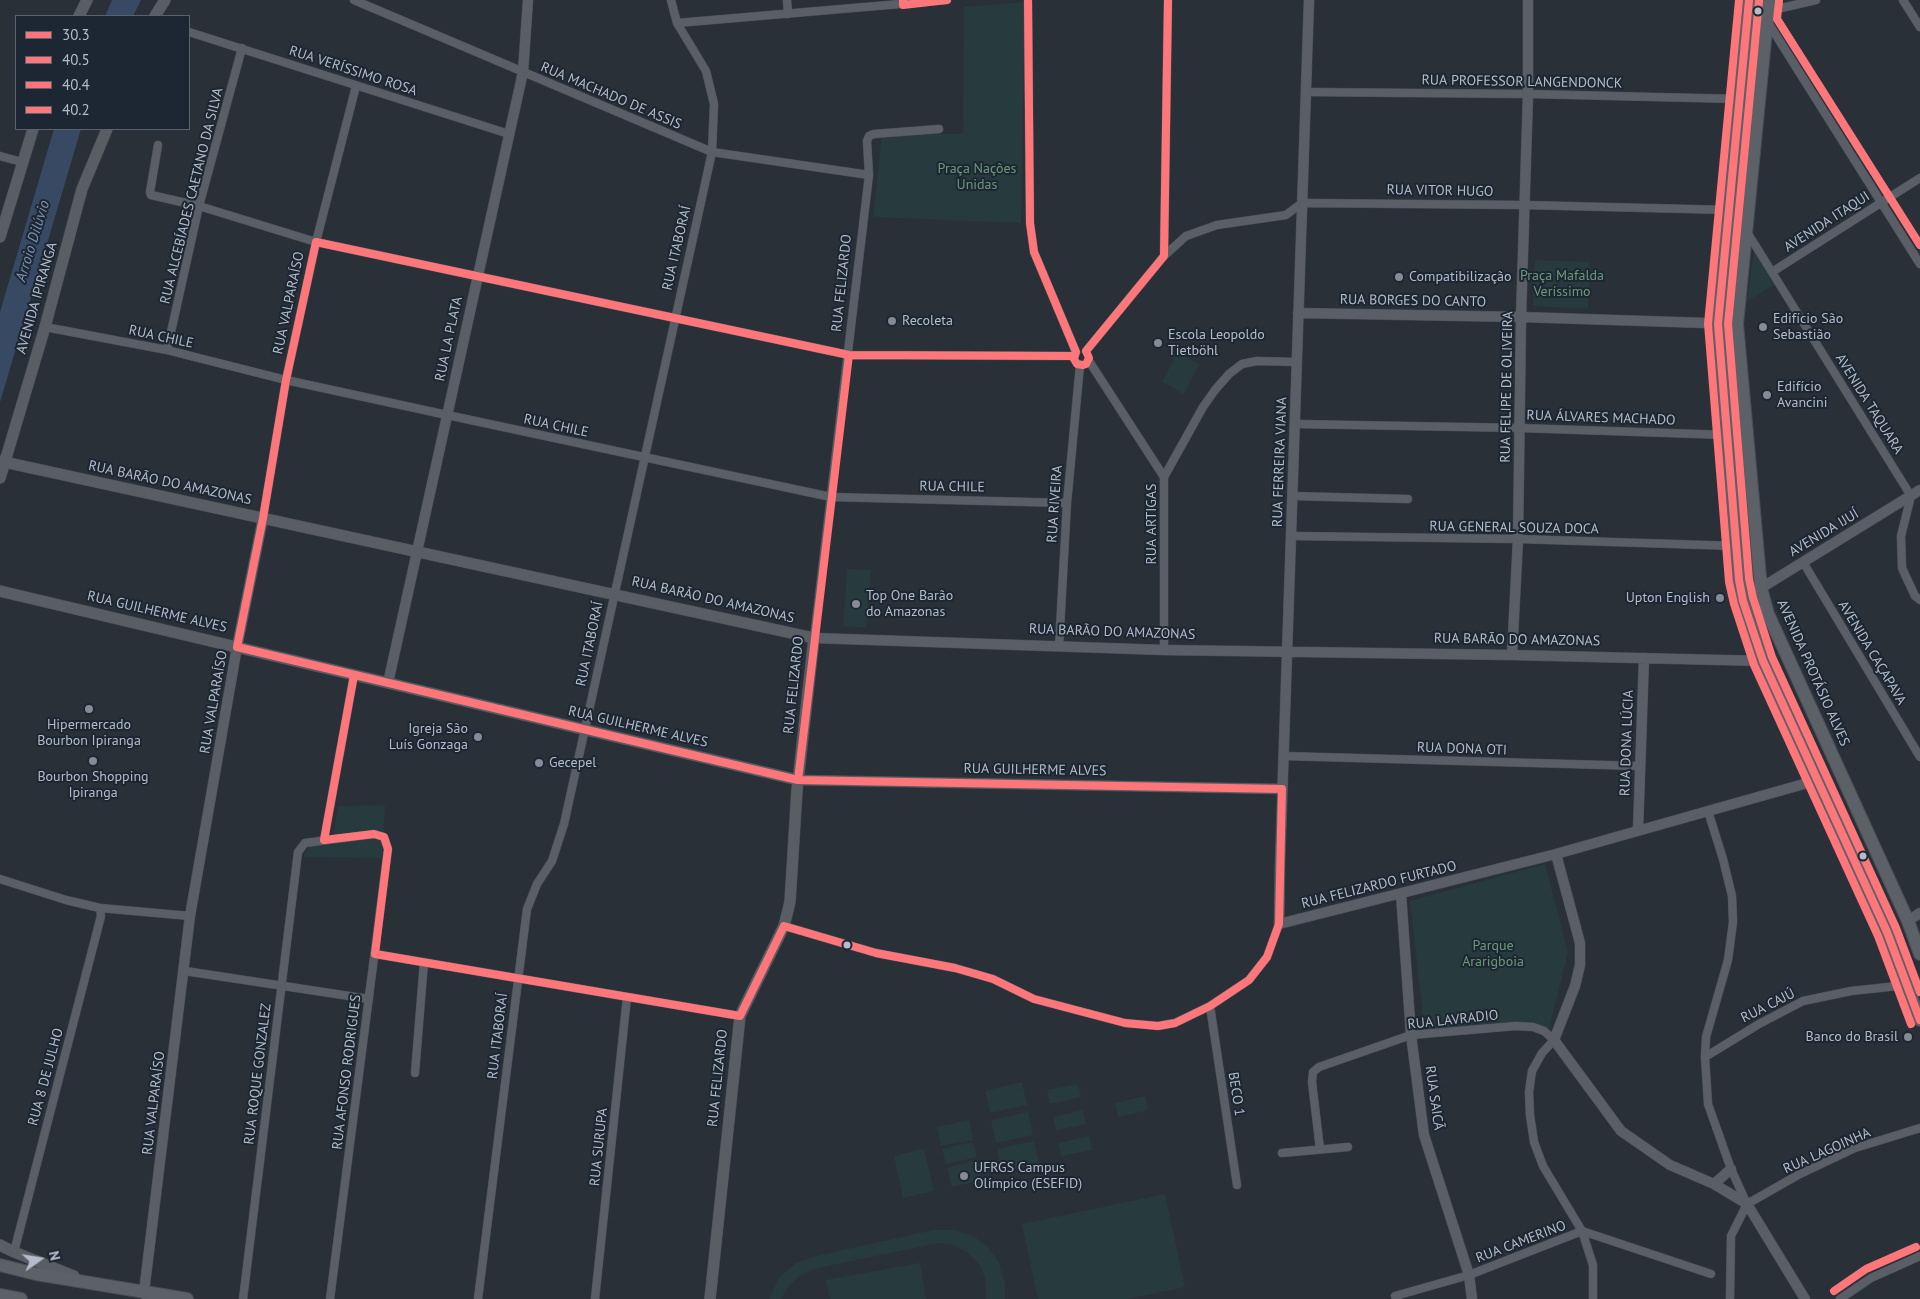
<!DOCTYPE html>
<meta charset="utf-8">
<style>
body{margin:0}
#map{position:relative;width:1920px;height:1299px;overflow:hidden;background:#2a3038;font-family:"PT Sans",sans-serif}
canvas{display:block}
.legend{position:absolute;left:15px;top:15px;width:175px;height:115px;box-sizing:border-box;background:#1d2633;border:1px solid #59626f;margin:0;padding:6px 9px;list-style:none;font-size:15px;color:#b4bcc9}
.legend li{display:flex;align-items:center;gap:10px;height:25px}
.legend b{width:25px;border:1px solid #59626f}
.north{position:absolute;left:15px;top:1234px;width:50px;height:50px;-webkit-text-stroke:4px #1d2633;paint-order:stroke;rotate:77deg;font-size:14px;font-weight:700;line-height:20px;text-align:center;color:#b4bcc9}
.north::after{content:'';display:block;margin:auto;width:18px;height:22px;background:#b4bcc9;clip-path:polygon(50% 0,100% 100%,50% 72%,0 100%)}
</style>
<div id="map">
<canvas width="1920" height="1299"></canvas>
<ul class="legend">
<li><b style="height:6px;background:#fd767a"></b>30.3</li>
<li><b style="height:6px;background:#fd767a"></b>40.5</li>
<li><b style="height:6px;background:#fd767a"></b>40.4</li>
<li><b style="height:6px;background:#fd767a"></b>40.2</li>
</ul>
<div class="north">N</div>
</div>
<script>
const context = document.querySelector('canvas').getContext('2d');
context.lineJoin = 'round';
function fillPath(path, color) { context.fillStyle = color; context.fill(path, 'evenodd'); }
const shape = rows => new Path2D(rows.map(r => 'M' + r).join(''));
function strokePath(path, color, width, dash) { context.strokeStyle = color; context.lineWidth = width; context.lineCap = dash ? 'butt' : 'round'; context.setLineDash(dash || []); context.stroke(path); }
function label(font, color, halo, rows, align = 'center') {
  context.font = font + ' "PT Sans",sans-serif'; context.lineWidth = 4; context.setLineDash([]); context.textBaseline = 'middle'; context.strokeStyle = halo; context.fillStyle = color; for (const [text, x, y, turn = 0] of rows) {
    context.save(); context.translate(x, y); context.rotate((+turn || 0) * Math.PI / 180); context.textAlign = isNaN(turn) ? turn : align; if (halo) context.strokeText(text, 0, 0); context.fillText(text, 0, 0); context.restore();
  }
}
fillPath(shape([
 [1025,2,1021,223,873,217,882,134,963,134,964,7],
 [1754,251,1774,285,1747,301],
 [1535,260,1590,262,1588,309,1533,306],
 [1178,352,1199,364,1184,394,1162,382],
 [847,569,871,570,866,628,843,626],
 [385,805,382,858,303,857,310,846,332,845,338,806],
 [1545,864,1568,952,1549,1029,1528,1023,1425,1034,1410,901],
 [1022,1082,1027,1105,990,1113,985,1091],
 [1078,1084,1081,1097,1050,1104,1047,1090],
 [1145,1096,1148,1110,1118,1117,1115,1103],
 [1083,1110,1086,1124,1056,1130,1053,1117],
 [1028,1112,1033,1135,996,1143,991,1120],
 [969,1120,973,1140,941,1146,937,1127],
 [1089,1136,1092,1150,1061,1156,1058,1143],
 [1034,1141,1039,1164,1002,1172,997,1149],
 [973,1142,977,1157,946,1164,942,1149],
 [924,1149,934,1191,903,1198,894,1156],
 [977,1160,982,1180,952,1187,947,1168],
 [1165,1194,1185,1287,1128,1299,1038,1299,1022,1224],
 [933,1230,953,1230,972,1235,988,1247,999,1263,1005,1283,1005,1299,986,1299,985,1278,979,1264,967,1252,953,1245,938,1243,818,1268,802,1274,789,1285,781,1299,769,1299,779,1277,796,1263,816,1256],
 [920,1263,926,1299,830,1299,826,1280]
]), '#273a3e');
fillPath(shape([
 [112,0,141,0,133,16,105,16],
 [54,129,81,129,0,402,0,312]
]), '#384963');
const minor = shape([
 [354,0,712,152,869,175],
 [787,0,788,14],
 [1028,0,1030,223,1034,252,1076,352],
 [1903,0,1920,27],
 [1768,11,1816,0],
 [1767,21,1920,264],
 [677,23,947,0],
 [189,32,509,134],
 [1305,92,1528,94,1739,99],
 [158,145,150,192,151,195,199,206,316,242,849,355,1074,356],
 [0,156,22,162],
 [1747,232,1911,496,1901,536,1902,568,1915,596,1920,600],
 [1164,256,1168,0],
 [1772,272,1920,178],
 [45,327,167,350,286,380,447,415,831,497,1067,503],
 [167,350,199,206,242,48],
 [1086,351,1164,256,1186,236,1217,225,1286,215,1302,203,1525,205,1729,210],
 [1089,361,1164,477,1164,650],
 [1295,424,1520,428,1727,435],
 [1164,477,1203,407,1215,390,1229,374,1242,364,1257,361,1297,362],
 [1293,496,1408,499],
 [263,518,286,380,316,242,356,86],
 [1292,536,1518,539,1736,546],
 [1803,562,1920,757],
 [814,638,869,175,867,141,869,136,874,134,939,129],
 [1059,646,1067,503,1080,365],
 [1284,756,1640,766],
 [1708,811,1723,859,1732,896,1733,922,1728,960,1706,1037,1705,1057,1708,1104,1731,1169,1747,1204],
 [324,840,354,675],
 [0,879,66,900,100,908,190,916],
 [784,926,876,953,955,968,993,979,1034,999,1125,1023,1158,1026,1175,1023,1210,1006,1249,980,1267,957,1279,924],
 [375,954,740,1016],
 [185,971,369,999],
 [1210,1006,1237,1185],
 [1705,1057,1759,1024,1803,1001,1851,991,1907,985],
 [415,1073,424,962],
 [1320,1149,1312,1082,1313,1072,1319,1067,1411,1035,1516,1026,1533,1027,1544,1031,1554,1040,1542,1053,1532,1071,1529,1092,1530,1115,1534,1142,1543,1166,1582,1231,1593,1265,1593,1299],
 [1282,1153,1348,1147],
 [1747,1204,1798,1175,1855,1148,1920,1128],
 [14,1252,101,916,100,908],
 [1395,1296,1469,1275,1582,1231,1711,1274],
 [243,1299,298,852,305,843,374,834,384,837,388,849,330,1299],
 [478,1299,527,909,537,884,552,861,564,824,712,152,714,104,706,71,677,23,671,0],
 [595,1299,627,997],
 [1730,1299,1731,1236,1747,1204],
 [1840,1299,1871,1278,1920,1256]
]);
const tertiary = shape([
 [1309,0,1280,862,1279,924,1556,854,1818,780],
 [1298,313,1521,317,1737,324],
 [1743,601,1761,588,1920,490],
 [814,638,1164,650,1512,655,1763,661],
 [1512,655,1518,539,1521,317,1528,94,1528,0],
 [388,683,523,72,528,0],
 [798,780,1282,789],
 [1638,830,1644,658],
 [1556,854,1580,943,1580,965,1575,986,1554,1040,1621,1131,1670,1165,1714,1184,1747,1204,1805,1299],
 [1401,894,1411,1035,1424,1135,1469,1275,1472,1299],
 [1908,921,1920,913],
 [1714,1184,1731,1169],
 [148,1299,144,1292,190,916,237,647,263,518]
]);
const secondary = shape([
 [79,16,87,0],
 [155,16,165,0],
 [0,237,33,129],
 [0,461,814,638,797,790,790,902,784,926,740,1016,710,1299],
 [0,478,45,327,82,189,107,129],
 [0,591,798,780],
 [0,1245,14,1252,74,1276]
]);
const primary = shape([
 [1749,0,1718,324,1739,580,1743,601,1763,661,1887,932,1920,1020],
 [1769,0,1737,324,1761,588,1768,614,1908,921,1920,954],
 [0,1265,36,1274,187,1299],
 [0,1295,21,1299]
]);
strokePath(minor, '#484c53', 9);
strokePath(tertiary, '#484c53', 11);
strokePath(secondary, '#484c53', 12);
strokePath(primary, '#484c55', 14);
strokePath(minor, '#5a5e66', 8);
strokePath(tertiary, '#5a5e66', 10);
strokePath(secondary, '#595d64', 11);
strokePath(primary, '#5c6168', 12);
strokePath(shape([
 [903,0,903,5,947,0],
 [1028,0,1030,223,1034,252,1076,352,1074,359,1077,364,1083,365,1086,364,1089,358,1086,351,1164,256,1168,0],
 [354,675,324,840,374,834,384,837,388,849,375,954,740,1016,784,926,876,953,955,968,993,979,1034,999,1125,1023,1158,1026,1175,1023,1210,1006,1249,980,1267,957,1279,924,1282,789,798,780,237,647,263,518,286,380,316,242,849,355,1074,356],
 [798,780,849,355]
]), '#fd767a', 8);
strokePath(shape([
 [1749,0,1718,324,1739,580,1743,601,1763,661,1887,932,1920,1020]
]), '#fd767a', 8);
strokePath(shape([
 [1739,0,1708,324,1729,582,1734,604,1754,665,1878,936,1911,1024]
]), '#fd767a', 8);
strokePath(shape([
 [1759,1,1728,324,1749,579,1753,598,1772,657,1896,928,1920,992],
 [1779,1,1777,19,1920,245],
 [1834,1291,1866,1269,1916,1247]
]), '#fd767a', 8);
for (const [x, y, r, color] of [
 [1758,11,4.5,"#b4bcc9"],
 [1399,277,5,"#848b96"],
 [892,321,5,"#848b96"],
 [1763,327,5,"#848b96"],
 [1158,343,5,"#848b96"],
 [1767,395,5,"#848b96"],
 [1720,598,5,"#848b96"],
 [856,604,5,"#848b96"],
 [89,709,5,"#848b96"],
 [478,737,5,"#848b96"],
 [93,761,5,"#848b96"],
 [539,763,5,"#848b96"],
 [1863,856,4.5,"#b4bcc9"],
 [847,945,4.5,"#b4bcc9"],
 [1908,1037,5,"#848b96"],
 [964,1176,5,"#848b96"]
]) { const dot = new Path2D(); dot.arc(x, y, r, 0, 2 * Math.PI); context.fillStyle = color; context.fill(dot); strokePath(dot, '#1d2633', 2); }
label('14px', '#b4bcc9', '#1d2633', [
 ["RUA VERÍSSIMO ROSA",353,71,18],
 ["RUA PROFESSOR LANGENDONCK",1522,82,1],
 ["RUA MACHADO DE ASSIS",611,96,23],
 ["RUA VITOR HUGO",1440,191,1],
 ["RUA ALCEBÍADES CAETANO DA SILVA",192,196,-76],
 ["AVENIDA ITAQUI",1827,222,-33],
 ["RUA ITABORAÍ",677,248,-77],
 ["RUA FELIZARDO",842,283,-84],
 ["AVENIDA IPIRANGA",37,298,-74],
 ["RUA BORGES DO CANTO",1413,301,1],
 ["RUA VALPARAÍSO",289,303,-78],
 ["RUA CHILE",161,337,12],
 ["RUA LA PLATA",449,339,-78],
 ["RUA FELIPE DE OLIVEIRA",1507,387,-89],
 ["AVENIDA TAQUARA",1869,404,58],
 ["RUA ÁLVARES MACHADO",1601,418,2],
 ["RUA CHILE",556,426,12],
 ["RUA FERREIRA VIANA",1280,462,-88],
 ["RUA BARÃO DO AMAZONAS",170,483,12],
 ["RUA CHILE",952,487,1],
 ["RUA RIVEIRA",1055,504,-86],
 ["RUA ARTIGAS",1152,524,-90],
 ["RUA GENERAL SOUZA DOCA",1514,528,1],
 ["AVENIDA IJUÍ",1824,533,-31],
 ["RUA BARÃO DO AMAZONAS",713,600,13],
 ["RUA GUILHERME ALVES",157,612,13],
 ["RUA BARÃO DO AMAZONAS",1112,632,2],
 ["RUA BARÃO DO AMAZONAS",1517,640,1],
 ["RUA ITABORAÍ",590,644,-78],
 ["AVENIDA CAÇAPAVA",1872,653,59],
 ["AVENIDA PROTÁSIO ALVES",1813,673,66],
 ["RUA FELIZARDO",794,685,-84],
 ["RUA VALPARAÍSO",214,702,-80],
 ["RUA GUILHERME ALVES",638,727,13],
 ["RUA DONA LÚCIA",1627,743,-88],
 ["RUA DONA OTI",1462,749,2],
 ["RUA GUILHERME ALVES",1035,770,1],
 ["RUA FELIZARDO FURTADO",1379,885,-14],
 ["RUA CAJÚ",1768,1006,-27],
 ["RUA LAVRADIO",1453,1020,-6],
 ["RUA ITABORAÍ",498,1036,-83],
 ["RUA AFONSO RODRIGUES",347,1072,-83],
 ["RUA ROQUE GONZALEZ",258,1074,-83],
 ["RUA 8 DE JULHO",46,1077,-75],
 ["RUA FELIZARDO",718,1078,-84],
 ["BECO 1",1236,1094,81],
 ["RUA SAICÃ",1434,1098,82],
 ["RUA VALPARAÍSO",154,1103,-83],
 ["RUA SURUPA",599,1147,-84],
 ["RUA LAGOINHA",1827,1151,-24],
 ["RUA CAMERINO",1521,1242,-21]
]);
label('14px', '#6b9a76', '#1d2633', [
 ["Praça Nações",977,169],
 ["Unidas",977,185],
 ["Praça Mafalda",1562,276],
 ["Veríssimo",1562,292],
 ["Parque",1493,946],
 ["Ararigboia",1493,962]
]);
label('14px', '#b4bcc9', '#1d2633', [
 ["Compatibilização",1409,277],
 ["Edifício São",1773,319],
 ["Sebastião",1773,335],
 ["Recoleta",902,321],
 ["Escola Leopoldo",1168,335],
 ["Tietböhl",1168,351],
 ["Edifício",1777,387],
 ["Avancini",1777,403],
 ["Top One Barão",866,596],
 ["do Amazonas",866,612],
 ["Upton English",1710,598,"right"],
 ["Hipermercado",89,725,"center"],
 ["Bourbon Ipiranga",89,741,"center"],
 ["Igreja São",468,729,"right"],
 ["Luís Gonzaga",468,745,"right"],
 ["Gecepel",549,763],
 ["Bourbon Shopping",93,777,"center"],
 ["Ipiranga",93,793,"center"],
 ["Banco do Brasil",1898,1037,"right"],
 ["UFRGS Campus",974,1168],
 ["Olímpico (ESEFID)",974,1184]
], 'left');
label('italic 15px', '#7c92b1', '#1d2633', [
 ["Arroio Dilúvio",33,241,-73]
]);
</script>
